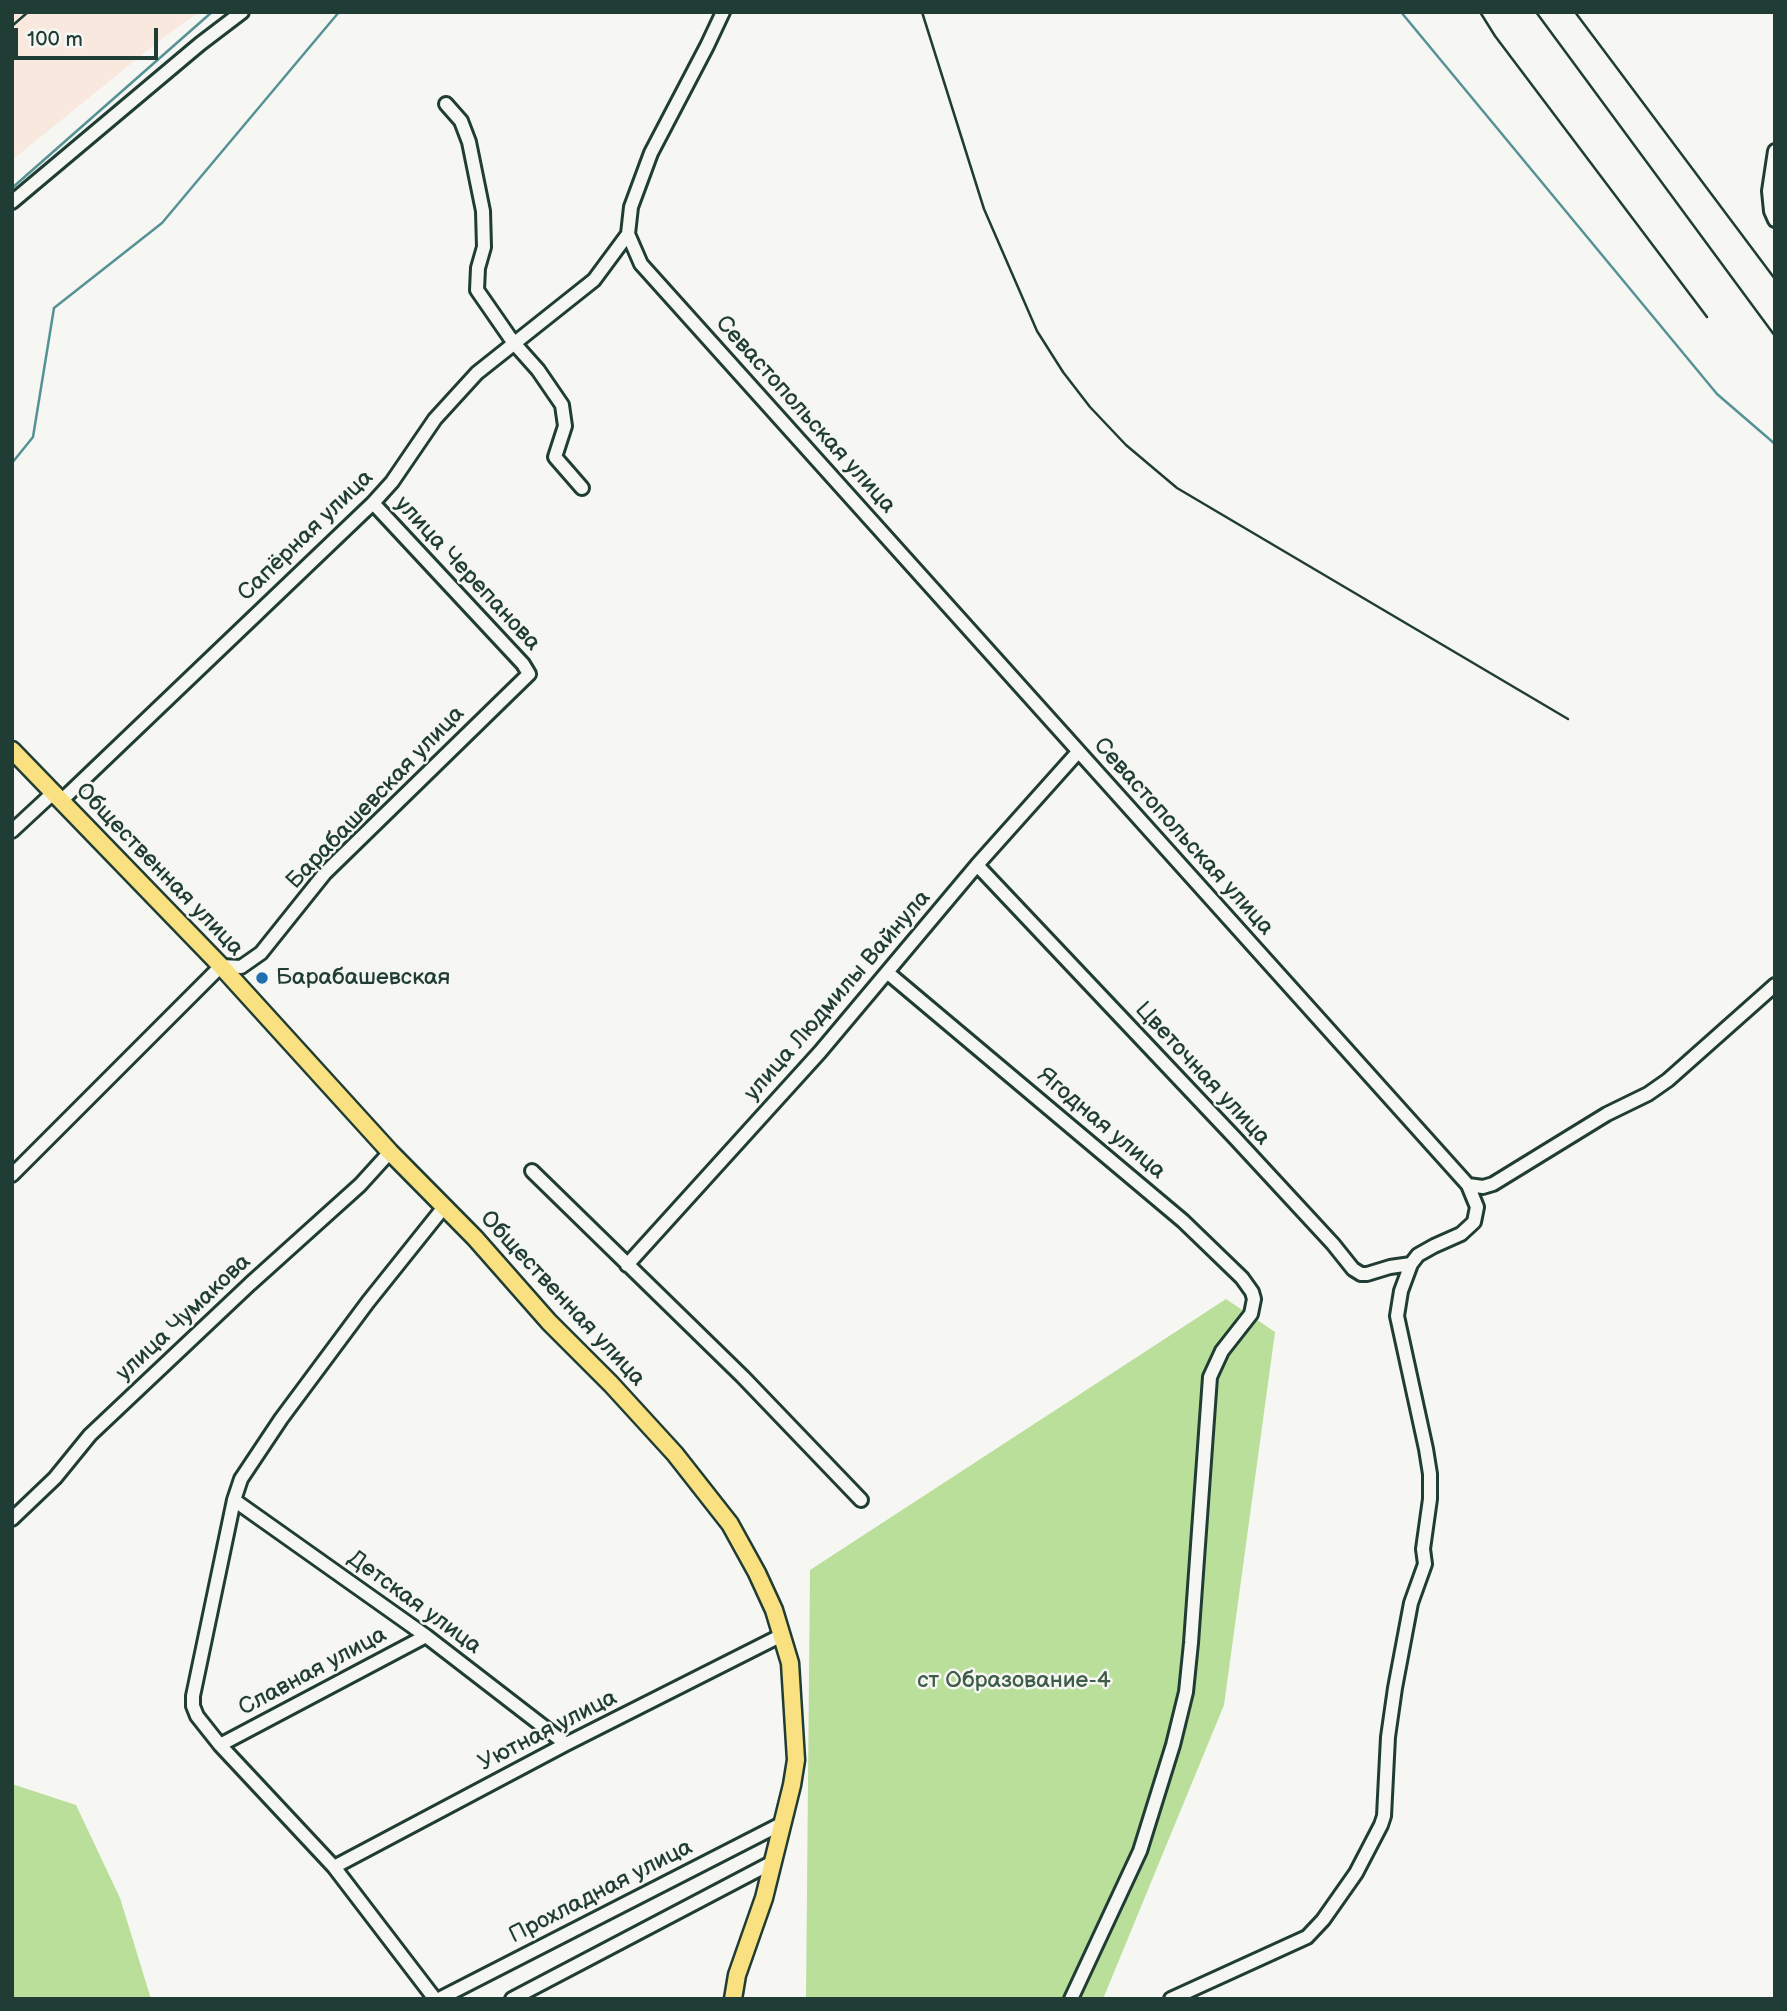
<!DOCTYPE html>
<meta charset="utf-8">
<style>
body{margin:0}
#map{position:relative;width:1787px;height:2011px;overflow:hidden;background:#f6f6f2;font-family:"Balsamiq Sans",sans-serif}
canvas{display:block}
.frame{position:absolute;inset:0;border:14px solid #1f3d34;pointer-events:none}
.scale{position:absolute;left:14px;top:28px;width:144px;height:32px;box-sizing:border-box;border:4px solid #1f3d34;border-top:0;padding-left:9px;font-size:21px;line-height:24px;white-space:nowrap;color:#1f3d34;-webkit-text-stroke:5px #f6f6f2;paint-order:stroke}
</style>
<div id="map">
<canvas width="1787" height="2011"></canvas>
<div class="frame"></div>
<div class="scale">100 m</div>
</div>
<script>
const context = document.querySelector('canvas').getContext('2d');
context.lineJoin = 'round';
function fillPath(path, color) { context.fillStyle = color; context.fill(path, 'evenodd'); }
const shape = rows => new Path2D(rows.map(r => 'M' + r).join(''));
function strokePath(path, color, width, dash) { context.strokeStyle = color; context.lineWidth = width; context.lineCap = dash ? 'butt' : 'round'; context.setLineDash(dash || []); context.stroke(path); }
function label(font, color, halo, rows, align = 'center') {
  context.font = font + ' "Balsamiq Sans",sans-serif'; context.lineWidth = 5; context.setLineDash([]); context.textBaseline = 'middle'; context.strokeStyle = halo; context.fillStyle = color; for (const [text, x, y, turn = 0] of rows) {
    context.save(); context.translate(x, y); context.rotate((+turn || 0) * Math.PI / 180); context.textAlign = isNaN(turn) ? turn : align; if (halo) context.strokeText(text, 0, 0); context.fillText(text, 0, 0); context.restore();
  }
}
fillPath(shape([
 [12,12,199,12,164,37,12,160]
]), '#f8e8de');
fillPath(shape([
 [1226,1299,1275,1332,1224,1705,1103,1999,806,1999,810,1570],
 [12,1784,76,1805,120,1898,151,1999,12,1999]
]), '#b9df9a');
strokePath(shape([
 [1401,12,1717,394,1775,444],
 [12,188,212,12],
 [12,463,33,437,54,308,162,223,339,12]
]), '#569295', 2.5);
const minor = shape([
 [446,104,461,121,469,142,483,211,484,247,478,268,477,290,513,342,538,370,562,405,565,426,555,457,582,488],
 [1775,151,1769,191,1771,211,1775,220],
 [12,202,200,44,242,12],
 [628,234,641,264,1468,1185,1483,1187,1493,1184,1607,1114,1648,1094,1668,1080,1775,985],
 [61,801,373,503,392,482,435,419,477,373,594,280,628,234,631,207,651,153,707,46,723,12],
 [12,831,53,793],
 [977,865,1235,1138,1333,1244,1353,1269,1361,1274,1367,1274,1390,1267,1411,1264],
 [888,973,1183,1221,1242,1278,1252,1292,1254,1299,1251,1314,1222,1351,1210,1377,1191,1643,1186,1692,1173,1745,1140,1851,1071,1999],
 [532,1171,743,1377,861,1500],
 [12,1175,221,966,241,967,261,953,325,873,529,674,523,664,373,503],
 [627,1265,820,1052,977,865,1078,752],
 [234,1500,426,1636,566,1744],
 [12,1519,55,1478,90,1435,250,1284,360,1185,390,1152],
 [220,1745,426,1636],
 [334,1867,566,1744,782,1635],
 [435,1999,334,1867,220,1745,197,1716,193,1706,193,1696,234,1500,241,1479,281,1419,368,1302,444,1207],
 [439,1999,783,1823],
 [512,1999,773,1862],
 [1171,1999,1307,1937,1323,1920,1356,1873,1381,1825,1384,1816,1388,1737,1395,1688,1411,1603,1425,1564,1423,1549,1430,1499,1430,1474,1426,1449,1397,1316,1401,1291,1411,1264,1418,1255,1434,1246,1461,1234,1474,1222,1477,1207,1468,1185]
]);
const major = shape([
 [12,750,221,966,390,1152,475,1238,549,1322,611,1384,675,1454,730,1524,757,1573,774,1610,790,1663,796,1760,792,1785,764,1898,737,1975,733,1999]
]);
strokePath(minor, '#1f3d34', 18);
strokePath(major, '#1f3d34', 21);
strokePath(minor, '#f6f6f2', 12);
strokePath(major, '#f9e181', 16);
strokePath(shape([
 [922,12,984,209,1037,331,1063,372,1090,407,1126,445,1177,488,1568,719],
 [1480,12,1495,36,1707,317],
 [1536,12,1775,336],
 [1575,12,1775,279],
 [12,26,28,12]
]), '#1f3d34', 2.5);
for (const [x, y, r, color] of [
 [262,978,7,"#1f6fb2"]
]) { const dot = new Path2D(); dot.arc(x, y, r, 0, 2 * Math.PI); context.fillStyle = color; context.fill(dot); strokePath(dot, '#f6f6f2', 2.5); }
label('23px', '#1f3d34', '#f6f6f2', [
 ["Севастопольская улица",805,415,48],
 ["Сапёрная улица",306,536,-44],
 ["улица Черепанова",467,574,47],
 ["Барабашевская улица",376,798,-46],
 ["Севастопольская улица",1183,837,48],
 ["Общественная улица",159,870,46],
 ["улица Людмилы Вайнула",838,996,-49],
 ["Цветочная улица",1202,1074,47],
 ["Ягодная улица",1101,1124,40],
 ["Общественная улица",562,1299,47],
 ["улица Чумакова",184,1318,-43],
 ["Детская улица",414,1603,36],
 ["Славная улица",313,1672,-28],
 ["Уютная улица",548,1731,-27],
 ["Прохладная улица",601,1892,-27]
]);
label('23px', '#1f3d34', '#f6f6f2', [
 ["Барабашевская",276,978]
], 'left');
label('23px', '#3e5d48', '#f6f6f2', [
 ["ст Образование-4",1014,1681]
]);
</script>
